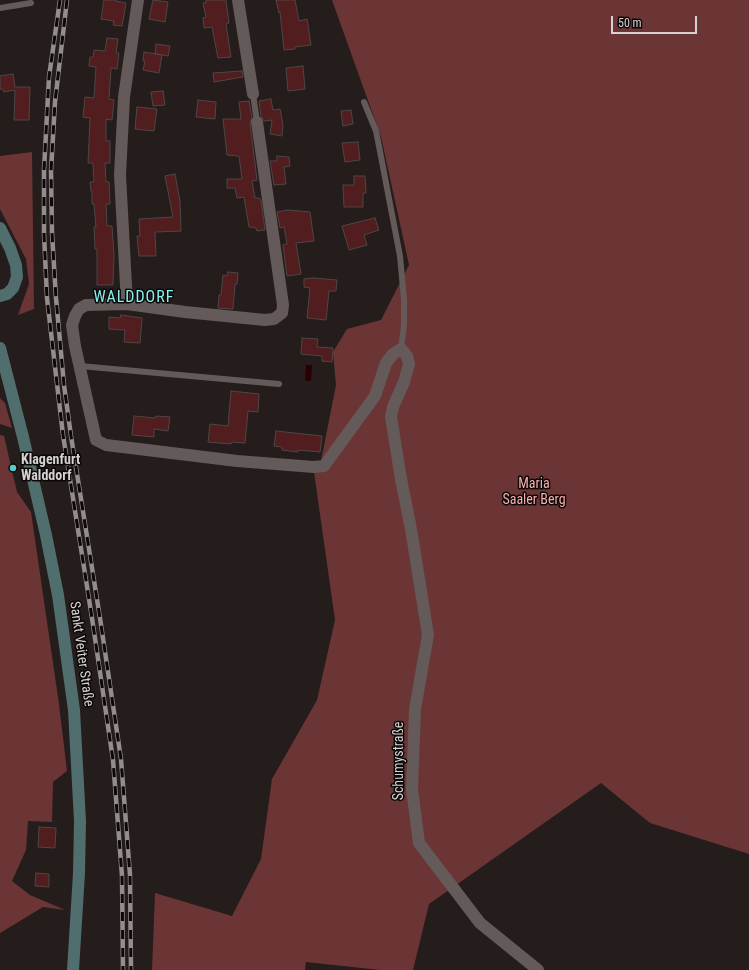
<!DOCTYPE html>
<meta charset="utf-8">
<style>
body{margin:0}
#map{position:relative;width:749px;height:970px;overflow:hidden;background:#251d1c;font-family:"Roboto Condensed",sans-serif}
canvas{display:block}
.scale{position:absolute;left:611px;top:16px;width:86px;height:18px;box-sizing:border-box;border:2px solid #d7d1d1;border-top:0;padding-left:5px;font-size:12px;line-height:14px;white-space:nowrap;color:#d7d1d1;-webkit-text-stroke:3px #0b0808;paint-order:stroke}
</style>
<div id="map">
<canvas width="749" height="970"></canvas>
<div class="scale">50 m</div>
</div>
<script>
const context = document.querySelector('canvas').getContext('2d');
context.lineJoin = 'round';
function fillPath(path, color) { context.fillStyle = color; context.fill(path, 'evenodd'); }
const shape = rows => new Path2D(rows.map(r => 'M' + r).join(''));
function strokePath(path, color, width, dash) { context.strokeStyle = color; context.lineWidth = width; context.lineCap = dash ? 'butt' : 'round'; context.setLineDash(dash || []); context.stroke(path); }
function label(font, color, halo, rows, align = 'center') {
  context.font = font + ' "Roboto Condensed",sans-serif'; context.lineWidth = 3; context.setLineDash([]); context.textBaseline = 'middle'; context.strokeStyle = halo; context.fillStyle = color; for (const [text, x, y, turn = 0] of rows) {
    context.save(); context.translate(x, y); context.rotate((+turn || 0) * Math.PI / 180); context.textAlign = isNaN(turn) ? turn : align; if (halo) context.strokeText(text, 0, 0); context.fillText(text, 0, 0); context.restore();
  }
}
fillPath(shape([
 [332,0,749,0,749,854,650,823,601,783,429,904,413,970,380,970,306,962,305,970,152,970,155,893,232,916,261,859,272,779,317,700,335,620,314,472,321,461,336,385,333,352,347,329,381,320,409,265,381,137],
 [32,152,34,309,18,315,29,284,26,259,0,209,0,156],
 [0,398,5,403,12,428,0,424],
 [0,435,4,436,17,492,31,512,59,704,67,771,53,782,52,822,28,821,26,850,12,881,30,895,65,910,43,907,0,933]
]), '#6a3534');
fillPath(shape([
 [306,365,312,365,311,381,305,381]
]), '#2b0002');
const building = shape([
 [104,0,116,0,116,1,126,3,122,26,113,25,114,21,101,19,104,0],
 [153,0,168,2,165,22,149,19,153,0],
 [206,0,226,0,229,23,226,24,231,57,218,58,212,27,204,28,203,18,206,17,203,3,206,3,206,0],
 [276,0,295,0,299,21,307,19,311,45,295,47,295,49,284,50,280,12,279,13,276,0],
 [107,38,118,39,116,53,119,53,117,69,111,68,109,99,114,100,112,120,106,119,106,141,110,141,110,163,105,163,106,182,109,182,110,204,106,204,107,226,112,226,114,255,113,285,97,285,97,249,95,249,94,227,96,227,94,204,92,204,92,191,91,191,90,182,94,182,93,163,88,163,90,118,83,117,85,97,94,98,96,67,89,66,90,57,93,57,94,50,105,51,107,38],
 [156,44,170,46,168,56,155,54,156,44],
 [144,52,162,55,159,73,143,70,145,61,143,61,144,52],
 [303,66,305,89,288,91,286,68,303,66],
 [242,71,243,77,214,82,213,73,242,71],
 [13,74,15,87,30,87,29,120,14,120,15,90,4,92,3,89,0,89,0,76,13,74],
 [163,91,165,105,153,106,151,92,163,91],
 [271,99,273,110,280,109,283,125,282,136,270,134,272,120,264,121,261,116,259,101,271,99],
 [198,100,216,102,215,119,196,117,198,100],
 [249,101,252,117,250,123,257,180,252,181,255,198,259,198,261,200,265,230,257,231,256,228,249,227,244,197,237,198,235,188,227,188,227,179,242,179,239,156,227,155,223,119,241,119,239,102,249,101],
 [137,107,157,109,154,131,135,129,137,107],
 [351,110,353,124,343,126,341,111,351,110],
 [358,142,360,160,345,162,342,143,358,142],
 [277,156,289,157,290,166,284,167,286,184,274,185,270,161,277,161,277,156],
 [175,174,180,201,181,231,155,232,156,256,139,256,137,236,140,236,139,219,173,217,165,176,175,174],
 [354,176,365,176,366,193,363,193,363,207,344,207,343,185,354,185,354,176],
 [288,210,310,212,314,241,296,243,301,274,287,276,283,245,287,244,284,227,280,228,277,212,288,210],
 [375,218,379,230,364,235,367,245,349,250,342,226,375,218],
 [228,272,238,273,237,284,235,284,233,309,218,308,219,295,221,295,223,275,227,276,228,272],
 [313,278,337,280,336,291,329,291,326,320,307,318,310,288,304,287,304,279,313,278],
 [121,315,142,318,140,343,124,342,125,330,109,329,109,317,120,318,121,315],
 [302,338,318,339,317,347,333,348,332,362,322,361,322,356,301,354,302,338],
 [231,391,259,394,258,412,248,411,245,443,232,442,231,444,208,442,210,424,228,426,231,391],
 [134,416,155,418,156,416,170,417,168,431,154,429,154,437,132,435,134,416],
 [276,431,322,436,320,452,298,450,298,452,282,450,282,447,274,446,276,431],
 [39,827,56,828,55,848,38,847,39,827],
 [36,873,49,874,49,887,35,886,36,873]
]);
fillPath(building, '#521d1e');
strokePath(building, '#4f4646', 1);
strokePath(shape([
 [0,8,31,3],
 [253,94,257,122],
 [364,102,376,131,378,141,400,256,404,299,404,325,401,349],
 [80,366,279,384]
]), '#645a5a', 6);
strokePath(shape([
 [138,0,124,97,120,175,127,304,86,305,79,309,75,316,72,325,75,346,96,440,106,445,237,461,314,467,324,466,375,396,386,363,393,354,401,349,407,356,409,364,404,382,393,407,391,417,401,479,411,529,428,635,415,709,412,789,419,843,480,923,538,970],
 [238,0,253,94],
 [127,304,185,312,265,320,274,319,282,313,283,305,257,122]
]), '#645a5a', 12);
strokePath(shape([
 [0,228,10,248,16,265,17,277,13,288,7,294,0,296],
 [0,348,23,437,46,535,58,595,74,710,80,821,79,873,73,970]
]), '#506e6d', 12);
const rail = shape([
 [60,0,49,77,44,170,44,234,47,298,63,435,92,618,113,760,122,876,123,970],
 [67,0,55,102,51,171,52,233,56,298,64,385,71,436,100,618,121,759,130,875,131,970]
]);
strokePath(rail, '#948d8d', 4.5);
strokePath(rail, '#0b0808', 3, [9]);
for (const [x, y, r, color] of [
 [13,468,4,"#53cdcb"]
]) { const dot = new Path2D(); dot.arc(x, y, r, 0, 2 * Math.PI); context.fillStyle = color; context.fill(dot); strokePath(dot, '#0b0808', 1.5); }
label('bold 14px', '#d7d1d1', '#0b0808', [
 ["Klagenfurt",21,460],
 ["Walddorf",21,476]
], 'left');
label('14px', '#f8afab', '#0b0808', [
 ["Maria",534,484],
 ["Saaler Berg",534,500]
]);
label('14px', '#d7d1d1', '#0b0808', [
 ["Sankt Veiter Straße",81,654,82],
 ["Schumystraße",399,761,-90]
]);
context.letterSpacing = '1px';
label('16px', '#87f2f0', '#0b0808', [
 ["WALDDORF",134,298]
]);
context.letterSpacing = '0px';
</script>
